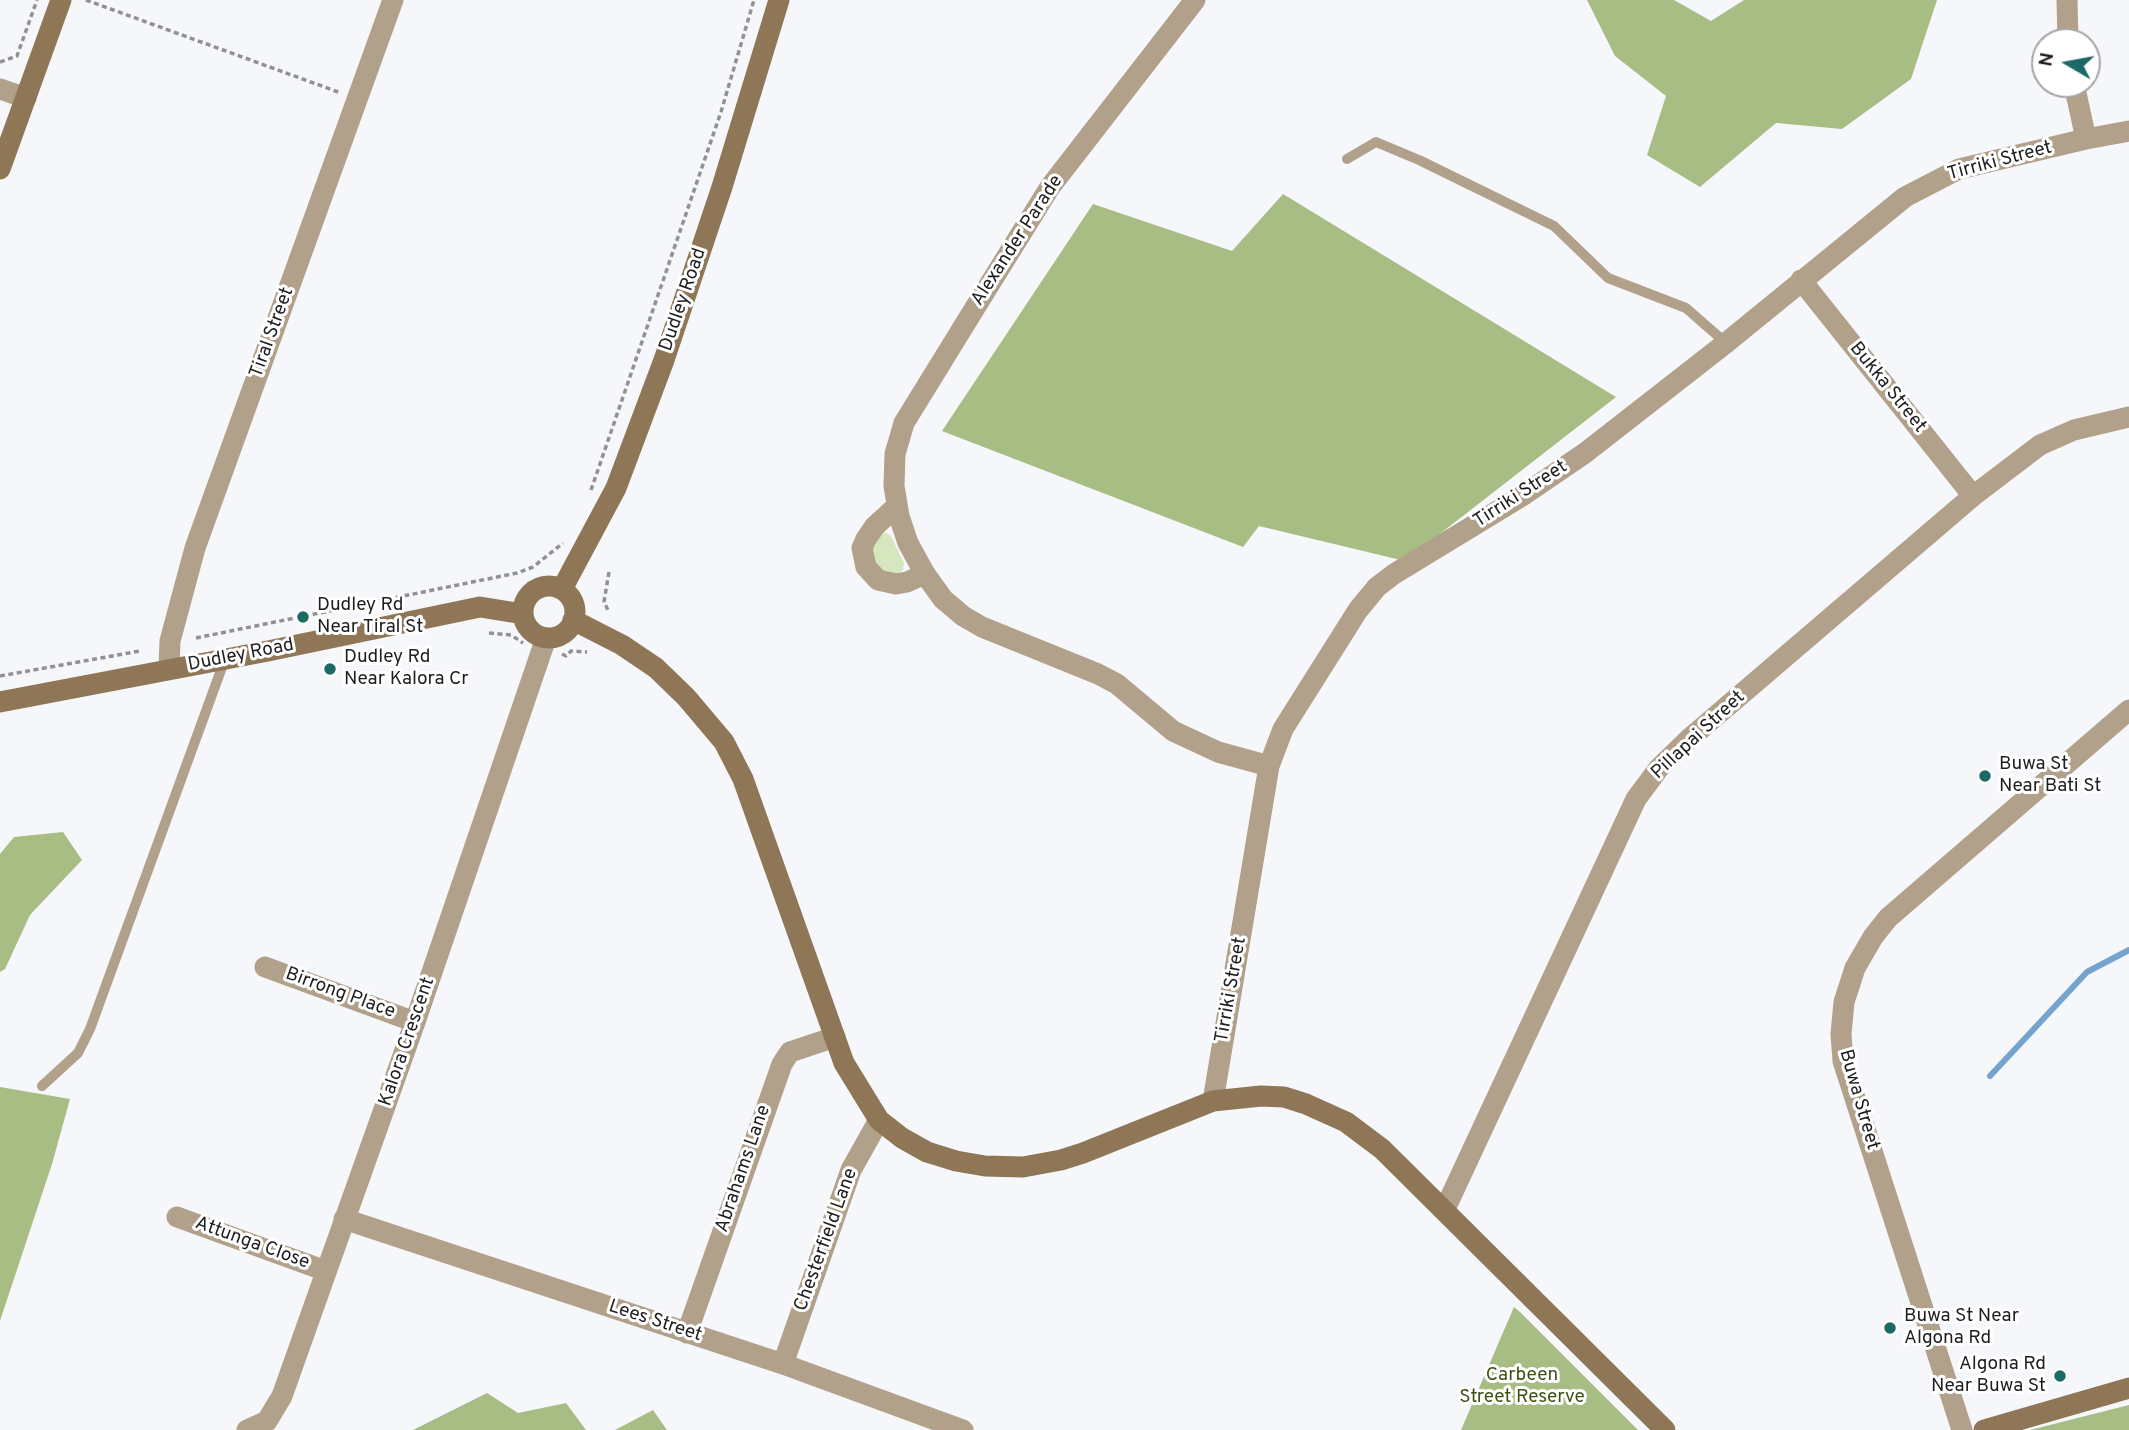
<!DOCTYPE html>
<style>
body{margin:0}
#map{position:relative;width:2129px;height:1430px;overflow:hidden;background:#f6f7fa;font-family:Overpass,sans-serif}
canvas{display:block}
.north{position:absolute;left:2031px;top:28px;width:70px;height:70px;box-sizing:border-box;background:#fff;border:2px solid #a5a5a5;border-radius:50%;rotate:280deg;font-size:19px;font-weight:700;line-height:28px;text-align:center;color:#1e1e1f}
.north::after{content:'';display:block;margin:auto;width:24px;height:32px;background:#1d6965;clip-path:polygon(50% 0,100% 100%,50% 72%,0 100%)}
</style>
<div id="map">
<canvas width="2129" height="1430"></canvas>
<div class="north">N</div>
</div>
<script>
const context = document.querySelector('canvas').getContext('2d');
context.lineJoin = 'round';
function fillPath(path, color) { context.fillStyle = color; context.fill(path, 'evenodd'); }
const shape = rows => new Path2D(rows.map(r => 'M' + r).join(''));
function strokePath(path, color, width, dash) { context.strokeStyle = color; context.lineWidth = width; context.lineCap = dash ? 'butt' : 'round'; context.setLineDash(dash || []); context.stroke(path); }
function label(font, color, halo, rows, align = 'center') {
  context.font = font + ' Overpass,sans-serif'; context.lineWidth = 6; context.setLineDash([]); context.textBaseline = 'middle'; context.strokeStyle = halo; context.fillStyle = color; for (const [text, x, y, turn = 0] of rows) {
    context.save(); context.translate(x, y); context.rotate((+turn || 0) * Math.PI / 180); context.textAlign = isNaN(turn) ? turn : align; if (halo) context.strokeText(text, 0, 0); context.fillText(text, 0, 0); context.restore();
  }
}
fillPath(shape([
 [884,532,891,536,904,563,903,570,896,575,885,574,872,564,873,542,878,534]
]), '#d6e6be');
fillPath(shape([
 [1587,0,1674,0,1711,21,1744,0,1937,0,1911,79,1842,129,1776,123,1700,187,1647,155,1666,96,1615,56],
 [1283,194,1616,397,1405,561,1259,526,1243,547,942,431,1093,204,1232,251],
 [63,832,82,860,30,915,5,969,0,972,0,854,14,837],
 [0,1087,70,1099,52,1164,0,1321],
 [1514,1307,1520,1312,1638,1430,1461,1430],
 [487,1393,518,1413,566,1403,586,1430,413,1430],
 [2129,1405,2129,1430,2030,1430],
 [653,1410,667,1430,615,1430]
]), '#a8bd84');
strokePath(shape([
 [1990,1076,2087,972,2129,950]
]), '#74a3ce', 6);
strokePath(shape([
 [86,0,341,93],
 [0,62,17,56,37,0],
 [591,490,721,112,754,0],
 [609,572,604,602,609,612],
 [489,633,511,635,523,643],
 [196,638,517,573,533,567,563,543],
 [562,654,566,656,571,651,587,652],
 [0,676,140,651]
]), '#909193', 3.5, [5, 3.5]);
strokePath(shape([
 [1347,159,1376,142,1419,160,1554,226,1608,278,1686,308,1726,343],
 [42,1086,78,1053,90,1029,225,659]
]), '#b1a08a', 10);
strokePath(shape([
 [1195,0,1050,187,973,311,904,423,895,454,894,486,899,516,908,543,925,574,943,599,963,616,982,627,1098,674,1117,684,1173,731,1218,752,1269,766],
 [2067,0,2068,42],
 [2074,84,2086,139],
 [0,89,26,98],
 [1801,280,1973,496],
 [897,506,875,526,866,539,862,548,866,567,878,580,896,584,907,582,925,574],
 [169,669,170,641,195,548,393,0],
 [265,967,415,1022],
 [1213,1101,1269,766,1283,729,1358,610,1377,587,1394,574,1522,496,1585,453,1726,343,1905,197,1959,169,2086,139,2129,131],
 [1445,1209,1636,799,1659,768,1689,739,1973,496,2040,445,2074,430,2129,417],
 [177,1217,326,1271],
 [344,1219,783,1364,963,1430],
 [687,1333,782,1064,790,1052,835,1037],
 [783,1364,851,1170,879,1120],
 [247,1430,267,1421,282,1396,415,1022,546,638],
 [1962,1430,1843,1061,1841,1034,1844,1002,1855,968,1873,937,1888,918,2129,710]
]), '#b1a08a', 21);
strokePath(shape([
 [0,169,61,0],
 '523 612a26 26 0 1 1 52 0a26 26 0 1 1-52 0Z',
 [562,589,616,488,664,360,722,187,779,0],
 [573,620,622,645,656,668,686,697,724,742,743,779,844,1063,879,1120,902,1138,927,1152,956,1161,985,1166,1023,1167,1061,1160,1083,1153,1213,1101,1261,1096,1284,1097,1306,1104,1346,1122,1382,1149,1665,1430],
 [0,702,268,651,480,607,523,614],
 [1984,1430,2129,1388]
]), '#8e7656', 21);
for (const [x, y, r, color] of [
 [303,617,7,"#1d6965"],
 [330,669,7,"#1d6965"],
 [1985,776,7,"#1d6965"],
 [1890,1328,7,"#1d6965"],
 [2060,1376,7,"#1d6965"]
]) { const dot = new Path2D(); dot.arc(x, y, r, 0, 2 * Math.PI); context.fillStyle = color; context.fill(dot); strokePath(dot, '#fff', 2.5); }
label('19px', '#1e1e1f', '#fff', [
 ["Tirriki Street",2000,162,-15],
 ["Alexander Parade",1018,241,-57],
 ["Dudley Road",684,300,-71],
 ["Tiral Street",273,333,-70],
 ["Bukka Street",1887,388,51],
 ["Tirriki Street",1521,495,-33],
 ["Dudley Road",241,656,-11],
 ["Pillapai Street",1699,736,-43],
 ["Tirriki Street",1232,990,-80],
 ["Birrong Place",340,994,20],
 ["Kalora Crescent",408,1042,-71],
 ["Buwa Street",1858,1100,74],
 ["Abrahams Lane",744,1169,-71],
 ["Chesterfield Lane",827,1240,-70],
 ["Attunga Close",252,1244,20],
 ["Lees Street",655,1322,18]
]);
label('19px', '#1e1e1f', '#fff', [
 ["Dudley Rd",317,606],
 ["Near Tiral St",317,628],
 ["Dudley Rd",344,658],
 ["Near Kalora Cr",344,680],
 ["Buwa St",1999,765],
 ["Near Bati St",1999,787],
 ["Buwa St Near",1904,1317],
 ["Algona Rd",1904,1339],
 ["Algona Rd",2046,1365,"right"],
 ["Near Buwa St",2046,1387,"right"]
], 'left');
label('19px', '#3e5013', '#fff', [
 ["Carbeen",1522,1376],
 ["Street Reserve",1522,1398]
]);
</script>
